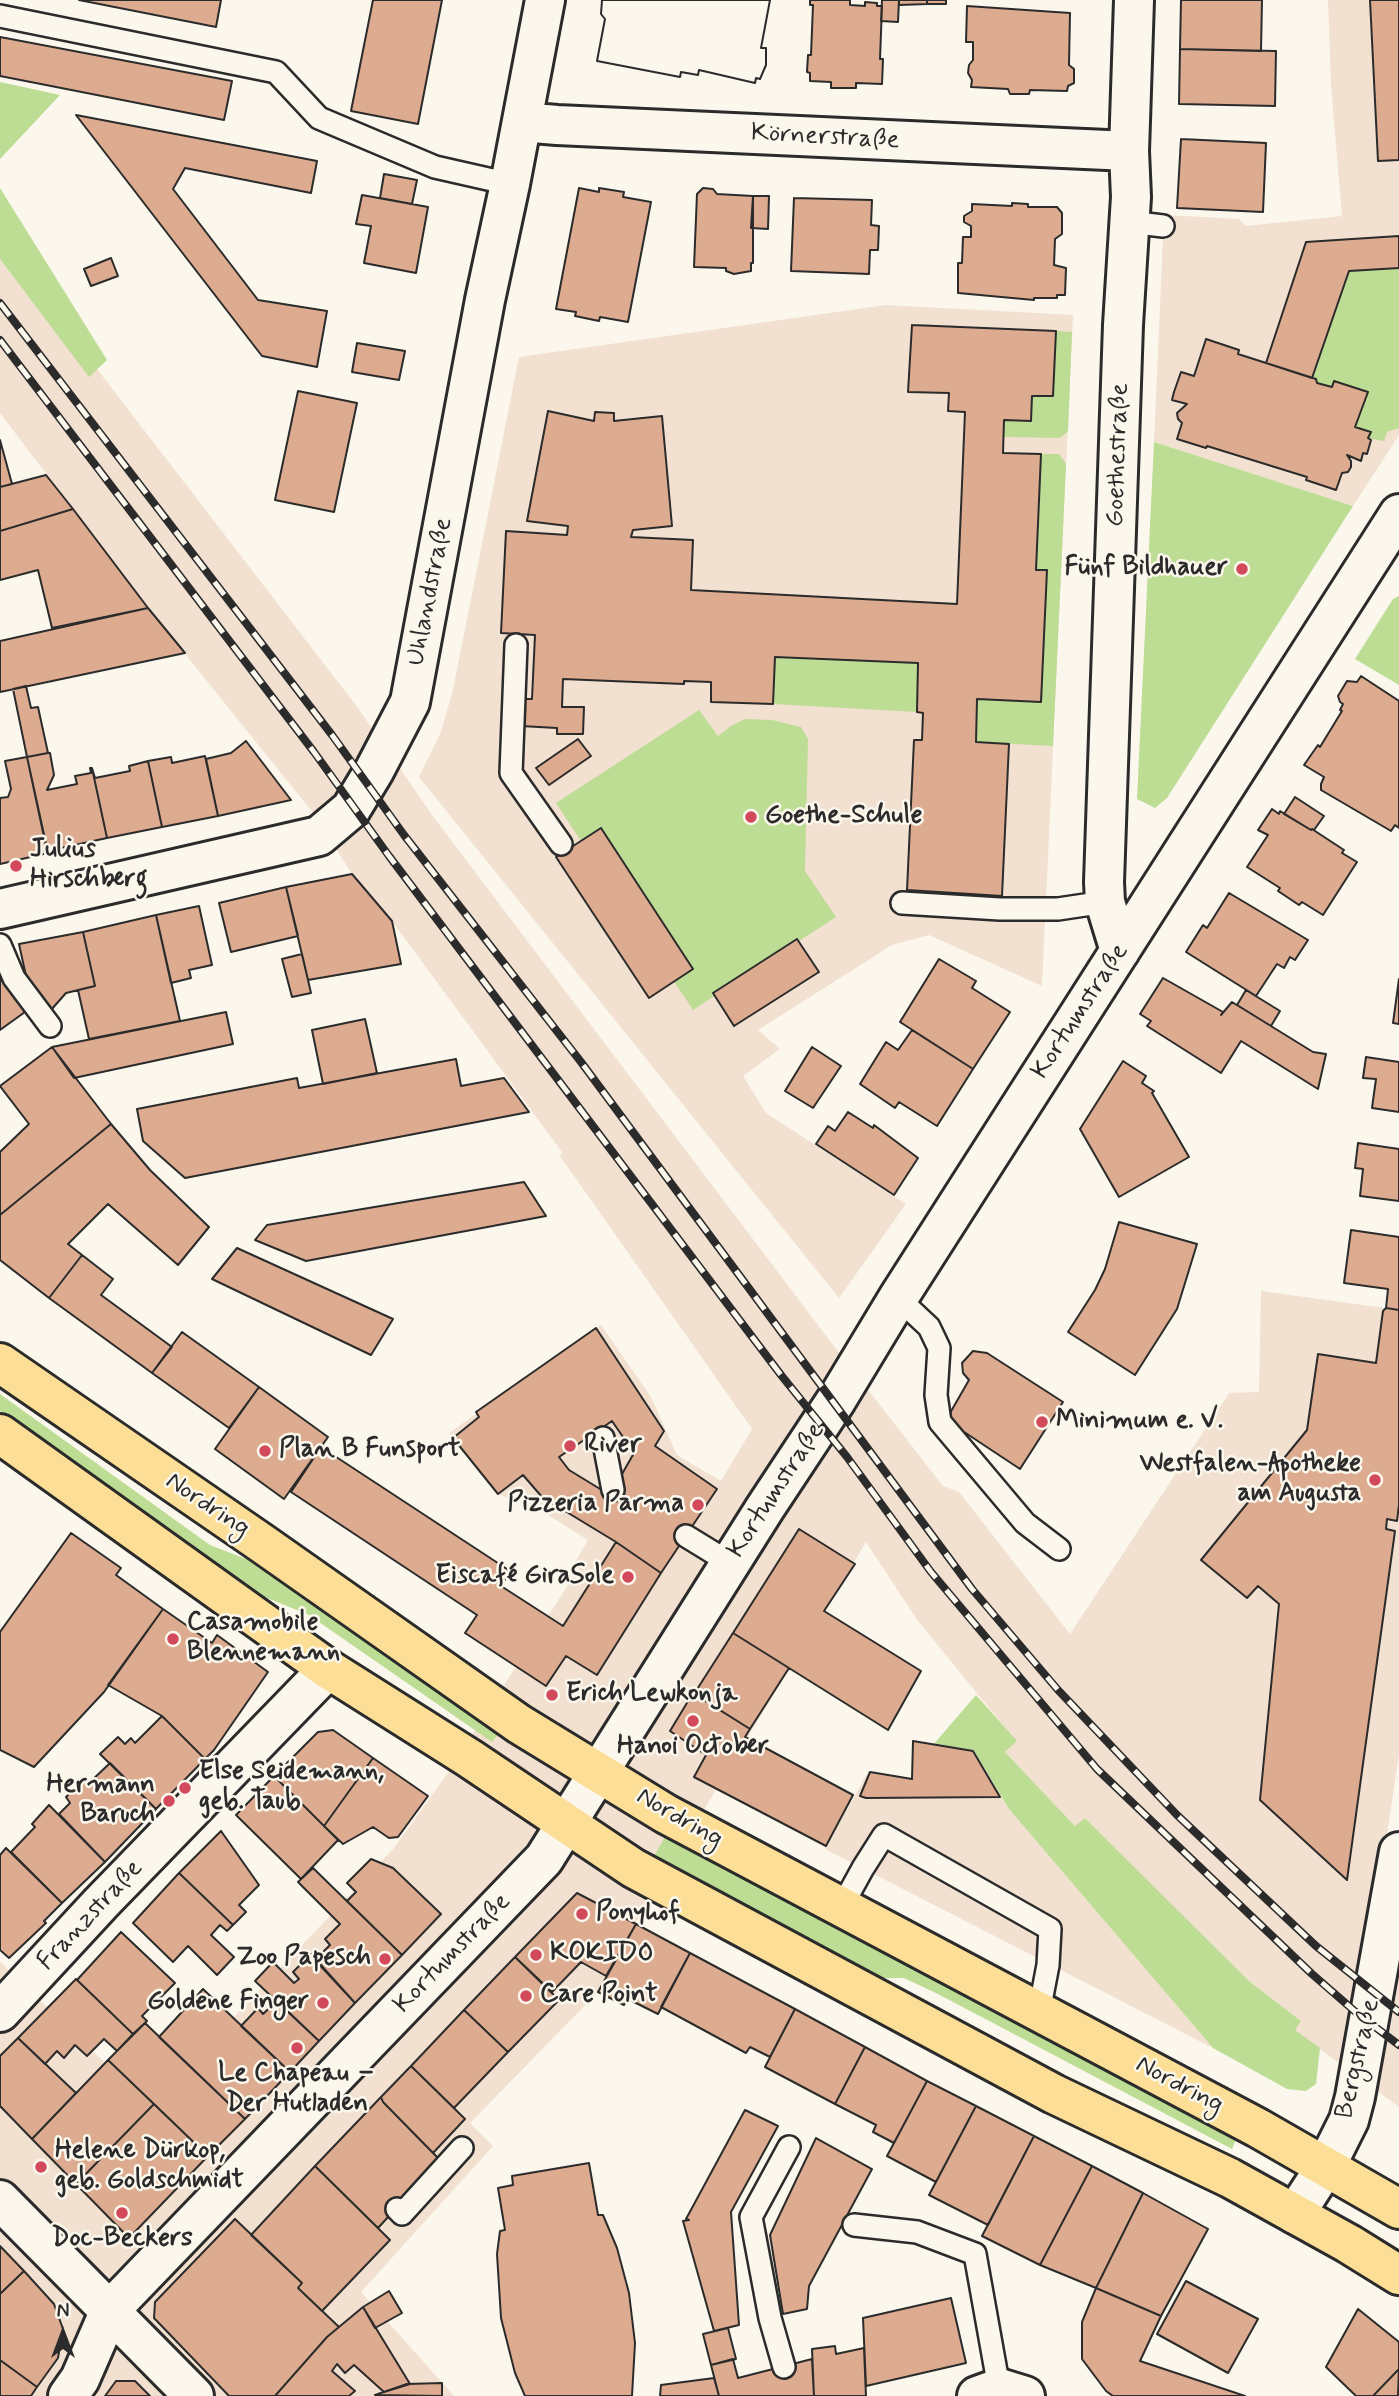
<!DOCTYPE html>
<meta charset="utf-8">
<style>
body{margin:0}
#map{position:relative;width:1399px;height:2396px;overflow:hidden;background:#fbf7ec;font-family:Mynerve,sans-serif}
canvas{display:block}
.north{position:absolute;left:28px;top:2298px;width:70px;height:70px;-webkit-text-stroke:5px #fbf7ec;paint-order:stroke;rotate:0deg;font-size:19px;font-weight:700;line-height:28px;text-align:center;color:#2b2b2b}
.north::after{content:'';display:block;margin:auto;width:24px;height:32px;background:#2b2b2b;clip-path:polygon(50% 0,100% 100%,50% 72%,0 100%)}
</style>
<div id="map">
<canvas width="1399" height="2396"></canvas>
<div class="north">N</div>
</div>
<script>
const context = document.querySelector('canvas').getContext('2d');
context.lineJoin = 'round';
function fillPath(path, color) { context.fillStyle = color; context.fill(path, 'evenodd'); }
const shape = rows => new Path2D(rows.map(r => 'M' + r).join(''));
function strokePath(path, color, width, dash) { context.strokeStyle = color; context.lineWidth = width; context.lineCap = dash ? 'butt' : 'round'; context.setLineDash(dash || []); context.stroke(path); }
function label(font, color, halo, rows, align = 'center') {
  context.font = font + ' Mynerve,sans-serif'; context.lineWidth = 5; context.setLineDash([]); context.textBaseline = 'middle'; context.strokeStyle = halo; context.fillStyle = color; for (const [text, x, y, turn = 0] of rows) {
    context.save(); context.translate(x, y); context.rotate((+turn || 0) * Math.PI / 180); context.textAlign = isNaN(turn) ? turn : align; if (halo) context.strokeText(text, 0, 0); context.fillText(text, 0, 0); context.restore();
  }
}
fillPath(shape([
 [1328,0,1399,0,1399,435,1353,506,1154,442,1164,215,1239,219,1246,226,1342,216,1331,85],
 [0,259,89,376,97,369,358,708,435,819,830,1341,943,1486,959,1492,1070,1634,1229,1393,1259,1392,1261,1291,1399,1310,1399,1754,1374,1921,1399,1940,1399,2107,1294,2030,1301,2021,1249,1981,1085,1818,1075,1826,1005,1752,1016,1741,918,1621,866,1542,637,1920,598,1992,470,2123,493,2146,361,2292,454,2396,0,2396,0,1962,150,2106,394,1848,447,1774,579,1568,574,1564,588,1540,537,1508,498,1494,449,1433,601,1325,651,1397,677,1455,721,1481,752,1429,560,1156,562,1152,392,921,352,874,314,814,148,608,0,413],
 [886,305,1073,315,1042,986,929,935,892,945,758,1030,780,1049,743,1076,766,1113,906,1204,839,1298,419,777,441,732,453,690,519,357],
 [913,1741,973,1751,1009,1809,1213,2048,825,1849,868,1772,912,1779]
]), '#f2e0d0');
fillPath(shape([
 [0,82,60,95,0,159],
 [0,188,107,360,89,377,0,259],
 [1399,268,1399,428,1387,432,1384,441,1368,438,1370,432,1355,427,1368,392,1335,381,1332,387,1317,383,1317,380,1312,378,1349,271],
 [1056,331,1072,332,1068,431,1060,438,1004,437,1004,420,1031,421,1032,396,1053,396],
 [1154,442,1353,506,1167,798,1155,808,1137,799],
 [1041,454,1059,454,1066,464,1053,746,976,742,977,699,1041,701,1047,571,1036,570],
 [1399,596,1399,685,1355,659,1393,599],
 [775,657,918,663,917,712,773,704],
 [699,710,718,736,731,726,745,719,772,720,801,727,808,739,805,871,836,917,693,1010,556,803],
 [0,1394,210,1545,264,1566,499,1733,492,1742,309,1615,262,1596,222,1570,0,1411],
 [976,1695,1017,1741,1005,1752,1075,1826,1085,1818,1249,1981,1301,2021,1295,2030,1320,2048,1316,2084,1306,2091,1287,2089,1213,2048,1009,1809,974,1751,933,1745],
 [666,1835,976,2001,1237,2137,1232,2149,938,1994,904,1978,884,1978,865,1970,653,1858]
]), '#bddc94');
const building = shape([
 [79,0,221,0,216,27,79,0],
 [373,0,442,0,418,124,351,111,373,0],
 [602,0,770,0,761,48,766,48,766,65,760,79,756,78,755,83,699,70,698,75,681,72,680,77,597,61,605,19,601,14,602,0],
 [602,0,770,0,761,48,766,48,766,65,760,79,756,78,755,83,699,70,698,75,681,72,680,77,597,61,605,19,601,14,602,0],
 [810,0,850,0,850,5,865,6,865,2,877,3,877,6,882,6,880,59,883,59,882,84,856,83,856,88,831,88,831,82,810,81,810,73,807,72,808,55,811,55,813,5,810,5,810,0],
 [882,0,899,0,898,22,881,21,882,0],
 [899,0,927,0,927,4,899,5,899,0],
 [927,0,946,0,946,4,927,4,927,0],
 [1181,0,1262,0,1261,51,1180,49,1181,0],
 [1370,0,1399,0,1399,160,1378,161,1370,0],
 [967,6,1070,13,1069,65,1074,69,1074,83,1068,86,1067,91,1030,90,1029,94,1010,94,1008,89,971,87,972,80,968,73,969,65,973,60,973,42,966,42,967,6],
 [0,37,232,81,224,120,0,76,0,37],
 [1180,49,1276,51,1275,106,1179,104,1180,49],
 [76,115,317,161,311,193,185,168,173,189,258,300,327,311,317,367,262,356,76,115],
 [1181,139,1266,143,1263,212,1177,208,1181,139],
 [384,174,417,180,412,204,380,198,384,174],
 [579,188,599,192,599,188,624,192,623,197,651,202,628,322,600,317,599,321,575,316,576,312,556,309,579,188],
 [703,188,713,189,717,194,753,196,753,263,751,263,751,271,734,274,726,271,726,268,694,267,697,194,703,188],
 [362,195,428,207,416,273,364,263,371,226,356,224,362,195],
 [753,196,769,196,768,229,751,228,753,196],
 [794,198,872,200,871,225,879,226,878,250,870,250,869,274,791,271,794,198],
 [1012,203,1028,204,1028,207,1057,207,1062,213,1062,234,1055,239,1054,265,1066,268,1065,295,1057,295,1057,298,1034,298,1034,300,958,293,958,263,962,263,963,237,971,237,971,226,964,222,964,216,972,211,972,204,1012,206,1012,203],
 [1399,236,1399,268,1349,271,1312,378,1266,363,1306,242,1399,236],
 [111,258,118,276,91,286,84,269,111,258],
 [912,325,1056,331,1053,396,1032,396,1031,421,1004,420,1003,453,1041,454,1036,570,1047,570,1041,702,977,699,976,742,1009,744,1002,896,907,890,914,740,922,740,923,713,917,712,918,663,775,657,773,704,711,702,711,682,684,681,684,684,563,679,562,707,584,707,583,734,557,734,557,728,521,726,522,699,532,699,535,635,501,633,506,531,567,535,568,526,527,521,548,411,594,421,595,412,614,413,614,421,662,416,672,526,633,530,631,537,693,540,691,590,957,604,965,412,948,411,949,393,908,392,912,325],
 [1206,339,1239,350,1238,354,1316,379,1317,383,1332,387,1334,381,1368,392,1355,427,1371,432,1368,438,1371,440,1367,454,1363,453,1361,461,1347,455,1351,461,1351,467,1348,472,1342,473,1336,490,1306,480,1307,477,1207,446,1206,448,1177,439,1182,423,1178,419,1177,413,1187,404,1172,400,1174,392,1181,372,1194,376,1206,339],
 [357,343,405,351,399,380,352,372,357,343],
 [298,391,357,403,334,512,275,500,298,391],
 [0,440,12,484,0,487,0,440],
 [46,475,73,509,0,531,0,487,46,475],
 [73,509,148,608,52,628,38,570,0,580,0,531,73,509],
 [148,608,185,653,0,692,0,641,148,608],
 [1361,676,1399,701,1399,828,1395,825,1391,831,1321,790,1321,784,1324,777,1304,765,1318,745,1320,747,1342,711,1340,710,1343,704,1340,702,1338,696,1347,681,1357,682,1361,676],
 [26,686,31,708,38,707,48,753,27,757,13,689,26,686],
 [578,739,591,756,549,785,536,768,578,739],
 [246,741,291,800,218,816,206,759,231,753,246,741],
 [48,753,50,753,54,775,47,790,77,784,75,776,91,773,90,768,92,768,107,838,47,851,27,757,48,753],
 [205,756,218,816,162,827,148,761,171,757,172,763,205,756],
 [27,757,48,853,0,864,0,798,8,797,11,789,5,761,27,757],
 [148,761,162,827,107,838,92,768,95,778,130,771,129,766,148,761],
 [1295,797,1324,816,1314,830,1312,829,1311,830,1284,814,1295,797],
 [1272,809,1279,814,1280,811,1311,830,1312,829,1344,850,1342,853,1357,862,1323,915,1302,902,1299,905,1278,891,1280,888,1247,867,1268,835,1258,830,1272,809],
 [601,828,693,969,649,998,556,857,601,828],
 [352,874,392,921,401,964,308,980,286,887,352,874],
 [286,887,298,936,231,952,219,903,286,887],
 [1229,893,1308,940,1295,960,1290,957,1284,968,1277,964,1256,996,1186,952,1203,925,1207,928,1229,893],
 [199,906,212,965,189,970,191,978,171,983,156,915,199,906],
 [156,915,180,1021,89,1039,78,990,95,986,83,932,156,915],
 [83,932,95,986,66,993,51,1010,26,976,19,944,83,932],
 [797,939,819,972,734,1026,713,993,797,939],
 [302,954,311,993,292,997,282,959,302,954],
 [939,959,976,981,972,988,1010,1012,973,1069,900,1022,939,959],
 [0,978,25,1012,0,1030,0,978],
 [1163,978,1223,1012,1221,1015,1232,1002,1313,1052,1326,1054,1318,1089,1241,1041,1221,1073,1147,1026,1151,1021,1140,1014,1163,978],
 [1399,979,1399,1024,1393,1023,1399,979],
 [1246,990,1280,1011,1271,1026,1237,1005,1246,990],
 [226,1012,233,1044,74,1078,52,1047,226,1012],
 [365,1019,377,1073,323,1084,312,1030,365,1019],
 [912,1030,973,1069,937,1126,899,1102,895,1108,860,1084,886,1042,898,1050,912,1030],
 [52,1047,111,1124,0,1215,0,1152,29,1124,0,1086,52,1047],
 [812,1047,841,1066,813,1108,785,1091,812,1047],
 [1366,1057,1399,1062,1399,1112,1372,1108,1376,1079,1363,1078,1366,1057],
 [456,1059,461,1086,504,1078,529,1112,185,1178,143,1141,137,1109,297,1078,299,1088,456,1059],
 [1123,1061,1146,1076,1142,1083,1154,1091,1152,1093,1189,1157,1119,1197,1080,1129,1123,1061],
 [848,1112,873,1128,874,1125,918,1158,894,1195,816,1144,828,1126,835,1131,848,1112],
 [111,1124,150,1170,209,1227,178,1265,108,1204,68,1244,82,1255,49,1298,0,1260,0,1215,111,1124],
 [1358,1143,1399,1149,1399,1201,1360,1196,1363,1169,1355,1168,1358,1143],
 [524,1182,546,1216,306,1261,255,1240,267,1225,524,1182],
 [1119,1222,1197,1244,1177,1309,1135,1375,1068,1332,1095,1290,1105,1269,1119,1222],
 [1351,1230,1399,1237,1399,1310,1386,1308,1388,1289,1344,1283,1351,1230],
 [237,1248,393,1319,371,1355,212,1279,237,1248],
 [82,1255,113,1279,101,1295,172,1347,152,1373,49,1298,82,1255],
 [1386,1308,1399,1310,1399,1505,1397,1521,1387,1519,1386,1529,1395,1531,1347,1880,1260,1800,1279,1604,1258,1586,1247,1598,1201,1560,1307,1430,1318,1354,1376,1363,1383,1311,1386,1308],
 [596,1328,664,1431,655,1446,717,1489,661,1573,616,1542,542,1497,523,1475,498,1494,453,1438,479,1417,476,1412,596,1328],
 [612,1421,634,1453,610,1495,569,1470,559,1457,612,1421],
 [182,1332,259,1387,229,1428,152,1373,182,1332],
 [973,1351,987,1353,1063,1402,1020,1469,946,1420,969,1380,963,1373,962,1363,973,1351],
 [259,1387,328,1437,284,1499,215,1449,259,1387],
 [321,1447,510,1571,501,1586,563,1626,616,1542,661,1573,597,1675,566,1656,546,1686,465,1633,477,1615,291,1492,321,1447],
 [799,1529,855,1564,824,1611,921,1671,888,1730,733,1633,799,1529],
 [71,1533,121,1568,116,1575,163,1609,104,1692,34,1767,0,1750,0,1632,71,1533],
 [163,1609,212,1643,217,1635,268,1672,214,1750,205,1759,162,1716,108,1685,163,1609],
 [733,1633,789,1668,750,1729,694,1694,733,1633],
 [693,1693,750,1729,745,1737,853,1795,826,1846,694,1777,706,1755,670,1731,693,1693],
 [162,1716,205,1759,156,1809,100,1754,118,1737,125,1744,131,1738,135,1743,162,1716],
 [333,1730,373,1758,324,1826,274,1776,318,1732,333,1730],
 [913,1741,973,1751,1000,1797,866,1798,860,1796,870,1772,912,1779,913,1741],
 [373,1758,428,1796,398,1837,389,1838,373,1827,343,1844,324,1826,373,1758],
 [110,1763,156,1809,105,1862,59,1814,70,1803,66,1797,83,1780,88,1784,110,1763],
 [274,1776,338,1840,301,1879,236,1815,274,1776],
 [49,1805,105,1862,62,1903,11,1852,35,1827,32,1824,49,1805],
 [221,1831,259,1885,239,1905,246,1912,233,1925,179,1873,221,1831],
 [6,1848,62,1903,44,1921,46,1923,9,1958,0,1950,0,1855,6,1848],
 [371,1859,393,1868,441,1914,402,1955,347,1901,356,1892,347,1883,371,1859],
 [313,1868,402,1955,355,2003,315,1960,330,1945,325,1939,340,1924,298,1882,313,1868],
 [179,1873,233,1925,227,1931,220,1925,211,1935,234,1957,217,1975,188,1946,173,1962,133,1923,179,1873],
 [577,1893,636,1924,606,1976,581,1962,552,1992,515,1957,577,1893],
 [636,1924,690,1953,658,2014,628,1999,624,2005,598,1992,636,1924],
 [121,1932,175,1983,142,2016,147,2021,133,2034,77,1980,121,1932],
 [690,1953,795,2009,770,2057,750,2047,746,2053,661,2007,690,1953],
 [311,1954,355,2003,319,2041,255,1981,273,1962,294,1983,299,1979,293,1972,311,1954],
 [515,1957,559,2000,508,2052,464,2010,515,1957],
 [76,1979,133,2034,117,2051,104,2039,87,2056,75,2045,64,2058,57,2051,45,2064,18,2038,76,1979],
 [203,1989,290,2072,245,2119,159,2037,203,1989],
 [277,2001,319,2041,290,2072,241,2026,258,2008,263,2014,277,2001],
 [795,2009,865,2047,835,2104,765,2067,795,2009],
 [464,2010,508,2052,454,2108,411,2066,464,2010],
 [145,2023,245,2119,208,2156,108,2060,145,2023],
 [18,2038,76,2093,32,2139,0,2106,0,2056,18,2038],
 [865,2047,927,2081,894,2143,873,2132,876,2125,835,2104,865,2047],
 [108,2060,154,2104,76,2184,32,2139,108,2060],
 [411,2066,465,2119,433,2153,383,2102,381,2097,411,2066],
 [927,2081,976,2106,936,2182,887,2156,927,2081],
 [381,2097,383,2102,440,2160,378,2228,315,2166,381,2097],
 [154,2104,208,2156,129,2238,76,2184,154,2104],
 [976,2106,1034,2136,988,2225,929,2195,976,2106],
 [745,2110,778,2126,731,2212,739,2325,714,2331,683,2221,689,2220,686,2219,745,2110],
 [1034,2136,1092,2166,1040,2265,982,2236,1034,2136],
 [816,2138,872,2169,809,2286,807,2309,783,2314,770,2235,816,2138],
 [589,2163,598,2215,603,2215,617,2248,629,2293,635,2343,632,2396,525,2396,515,2373,501,2318,497,2254,500,2231,505,2230,498,2188,513,2185,512,2176,589,2163],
 [315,2166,390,2240,322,2311,298,2288,302,2283,251,2235,315,2166],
 [1092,2166,1143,2193,1096,2288,1040,2265,1092,2166],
 [1143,2193,1208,2229,1161,2316,1096,2288,1143,2193],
 [235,2219,302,2283,298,2288,339,2327,327,2337,275,2396,229,2396,154,2318,155,2302,235,2219],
 [0,2246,24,2271,0,2294,0,2246],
 [24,2271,54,2304,63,2329,58,2358,37,2387,0,2360,0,2294,24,2271],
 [1186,2281,1258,2319,1228,2373,1157,2334,1186,2281],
 [1096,2288,1161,2316,1140,2361,1245,2396,1113,2396,1106,2391,1082,2359,1082,2322,1096,2288],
 [389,2291,402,2313,375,2328,363,2307,389,2291],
 [951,2298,966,2363,866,2386,863,2318,951,2298],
 [363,2307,410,2384,384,2392,354,2365,345,2373,337,2364,332,2371,355,2391,349,2396,275,2396,327,2337,363,2307],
 [1358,2309,1399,2342,1399,2369,1373,2396,1356,2396,1326,2367,1358,2309],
 [728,2328,736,2359,711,2365,703,2334,728,2328],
 [835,2346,836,2354,864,2348,866,2396,814,2396,812,2349,835,2346],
 [733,2359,738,2378,812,2359,814,2396,719,2396,711,2365,733,2359],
 [0,2360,37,2387,31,2396,0,2396,0,2360],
 [1399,2369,1398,2396,1373,2396,1399,2369],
 [714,2378,719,2396,660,2396,661,2385,714,2378],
 [116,2381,135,2381,150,2396,105,2396,116,2381],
 [442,2383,442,2396,375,2395,407,2384,442,2383]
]);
fillPath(building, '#ddac90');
strokePath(building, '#2b2b2b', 2);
const lane = shape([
 [0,16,276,72,319,118,435,167,510,184],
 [1129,222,1163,226],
 [516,645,511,773,561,844],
 [902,903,1000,909,1058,909,1105,902],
 [0,945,14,978,50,1026],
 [898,1298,929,1327,939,1348,936,1395,940,1422,1025,1523,1059,1549],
 [603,1438,613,1490],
 [686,1536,730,1563],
 [841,1908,863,1868,884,1835,1050,1929,1048,1965,1039,2012],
 [397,2209,402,2214,462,2148],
 [854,2225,917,2232,975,2254,999,2388],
 [784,2367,770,2318,751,2217,789,2147]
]);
const street = shape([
 [522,122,557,125,1129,151],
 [0,909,319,836,351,809,374,771,410,702,485,300,510,184,545,0],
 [1120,951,1105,902,1104,882,1123,325,1131,197,1129,151,1134,0],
 [0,2012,101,1903,328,1669],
 [0,2200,194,2396],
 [68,2396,80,2379,110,2310,544,1859,765,1508,837,1399,898,1298,1399,514],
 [977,2396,999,2388,1025,2396]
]);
const secondary = shape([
 [1295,2214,1326,2166,1349,2120,1355,2097,1399,1852]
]);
const primary = shape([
 [0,1363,263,1544,519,1724,666,1814,1258,2128,1399,2209],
 [0,1434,328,1669,469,1758,633,1868,1054,2094,1230,2178,1349,2244,1399,2275]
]);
strokePath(lane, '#2b2b2b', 26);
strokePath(street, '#2b2b2b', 44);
strokePath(secondary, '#2b2b2b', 44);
strokePath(primary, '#2b2b2b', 44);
strokePath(lane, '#fbf7ec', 21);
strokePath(street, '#fbf7ec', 38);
strokePath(secondary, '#fbf7ec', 38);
strokePath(primary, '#fdde96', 38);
const rail = shape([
 [0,303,332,735,404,835,581,1062,972,1589,1058,1690,1177,1815,1316,1946,1399,2012],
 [0,340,314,752,389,856,781,1375,847,1457,931,1572,1097,1769,1312,1974,1358,2014,1399,2045]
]);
strokePath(rail, '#2b2b2b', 8);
strokePath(rail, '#fbf7ec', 5, [16]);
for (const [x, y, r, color] of [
 [1242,569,7,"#d1495b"],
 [751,817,7,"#d1495b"],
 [16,866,7,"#d1495b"],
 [1042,1422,7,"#d1495b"],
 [570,1446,7,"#d1495b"],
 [265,1451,7,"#d1495b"],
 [1375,1480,7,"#d1495b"],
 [698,1505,7,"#d1495b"],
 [628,1577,7,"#d1495b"],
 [173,1639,7,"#d1495b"],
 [552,1695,7,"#d1495b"],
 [693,1721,7,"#d1495b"],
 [185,1788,7,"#d1495b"],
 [169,1801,7,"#d1495b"],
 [582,1914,7,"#d1495b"],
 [536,1955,7,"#d1495b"],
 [385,1959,7,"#d1495b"],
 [526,1996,7,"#d1495b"],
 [323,2003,7,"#d1495b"],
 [297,2048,7,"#d1495b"],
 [41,2167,7,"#d1495b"],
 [122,2213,7,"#d1495b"]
]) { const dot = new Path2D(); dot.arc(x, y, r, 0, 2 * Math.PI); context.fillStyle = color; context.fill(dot); strokePath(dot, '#fbf7ec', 2.5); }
label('26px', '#2b2b2b', '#fbf7ec', [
 ["Körnerstraße",825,138,3],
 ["Goethestraße",1119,455,-88],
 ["Uhlandstraße",431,592,-79],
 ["Kortumstraße",1081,1012,-57],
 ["Kortumstraße",777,1491,-57],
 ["Nordring",207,1506,34],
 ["Nordring",679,1819,30],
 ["Franzstraße",91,1916,-47],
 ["Kortumstraße",453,1954,-46],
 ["Bergstraße",1359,2059,-77],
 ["Nordring",1179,2086,28]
]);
label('bold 26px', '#2b2b2b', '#fbf7ec', [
 ["Fünf Bildhauer",1228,569,"right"],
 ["Goethe-Schule",765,817],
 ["Julius",30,851],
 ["Hirschberg",30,881],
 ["Minimum e. V.",1056,1422],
 ["River",584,1446],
 ["Plan B Funsport",279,1451],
 ["Westfalen-Apotheke",1361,1465,"right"],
 ["am Augusta",1361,1495,"right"],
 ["Pizzeria Parma",684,1505,"right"],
 ["Eiscafé GiraSole",614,1577,"right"],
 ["Casamobile",187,1624],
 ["Blennemann",187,1654],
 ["Erich Lewkonja",566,1695],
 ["Hanoi October",693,1748,"center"],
 ["Else Seidemann,",199,1773],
 ["geb. Taub",199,1803],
 ["Hermann",155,1786,"right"],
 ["Baruch",155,1816,"right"],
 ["Ponyhof",596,1914],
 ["KOKIDO",550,1955],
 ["Zoo Papesch",371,1959,"right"],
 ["Care Point",540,1996],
 ["Goldene Finger",309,2003,"right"],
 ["Le Chapeau –",297,2075,"center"],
 ["Der Hutladen",297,2105,"center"],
 ["Helene Dürkop,",55,2152],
 ["geb. Goldschmidt",55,2182],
 ["Doc-Beckers",122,2240,"center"]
], 'left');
</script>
